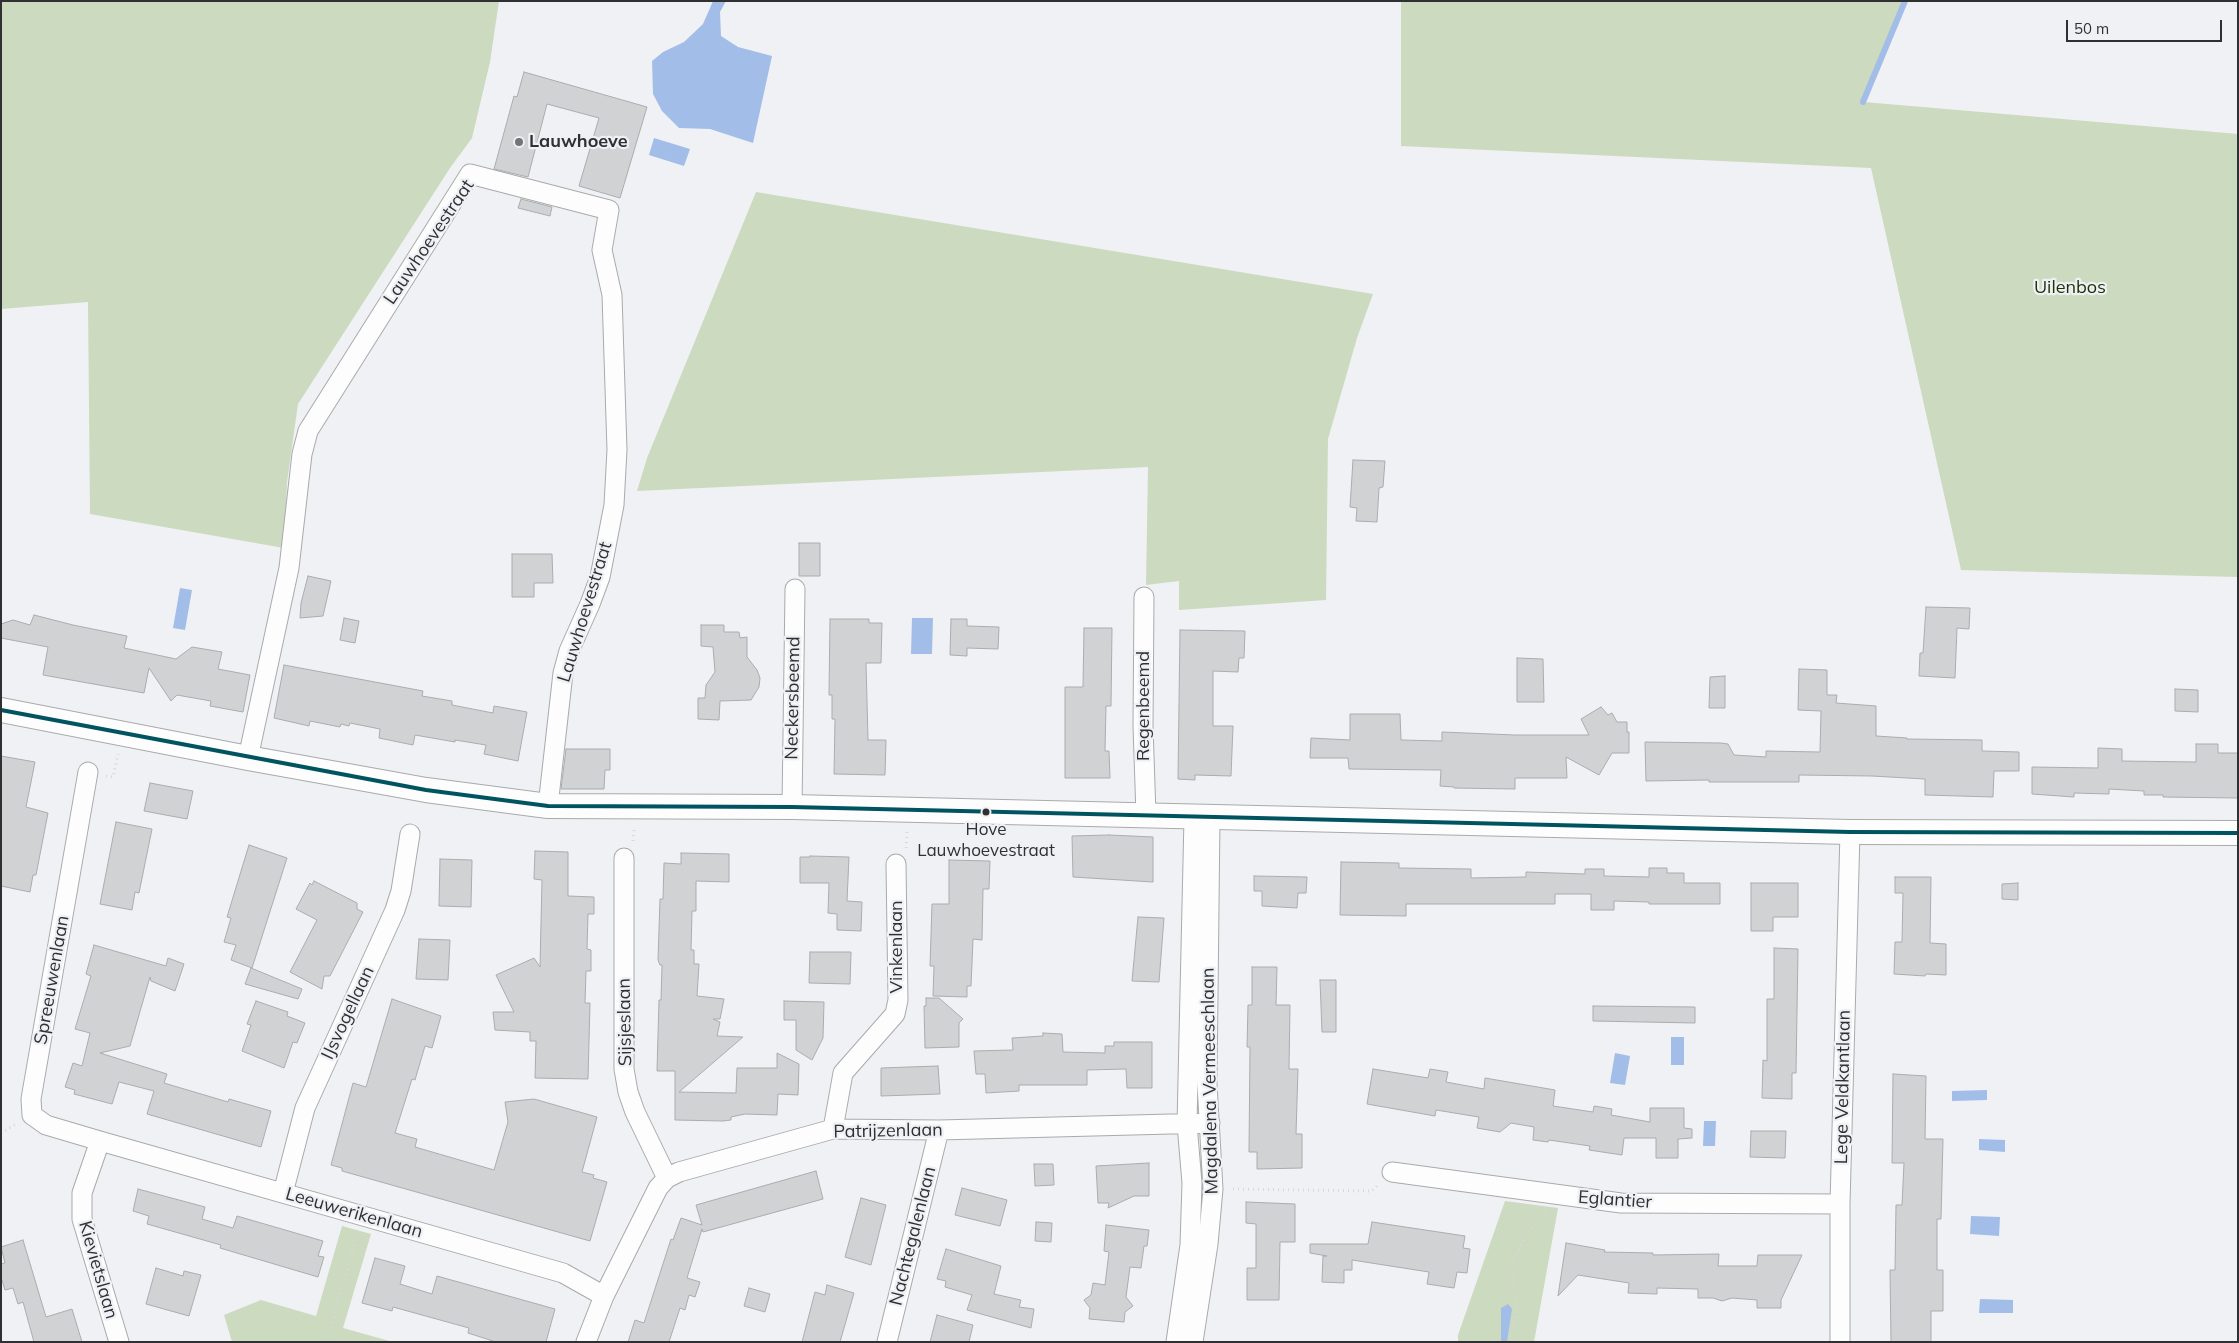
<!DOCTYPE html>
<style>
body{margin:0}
#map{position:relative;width:2239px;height:1343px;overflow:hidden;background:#eff1f4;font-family:Mulish,sans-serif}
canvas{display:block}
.frame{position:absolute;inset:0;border:2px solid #2f3031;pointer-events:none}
.scale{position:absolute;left:2066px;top:20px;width:156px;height:22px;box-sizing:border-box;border:2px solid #2f3031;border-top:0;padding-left:6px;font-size:15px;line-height:18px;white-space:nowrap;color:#2f3031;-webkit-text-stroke:4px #eef0f5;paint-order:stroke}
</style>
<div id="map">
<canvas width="2239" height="1343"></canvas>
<div class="frame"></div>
<div class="scale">50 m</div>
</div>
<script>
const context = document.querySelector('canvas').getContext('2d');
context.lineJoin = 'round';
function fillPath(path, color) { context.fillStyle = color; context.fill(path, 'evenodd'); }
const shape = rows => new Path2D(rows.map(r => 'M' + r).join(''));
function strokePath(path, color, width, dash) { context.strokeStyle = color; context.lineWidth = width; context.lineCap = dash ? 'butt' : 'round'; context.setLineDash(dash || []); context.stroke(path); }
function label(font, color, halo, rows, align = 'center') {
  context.font = font + ' Mulish,sans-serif'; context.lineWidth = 4.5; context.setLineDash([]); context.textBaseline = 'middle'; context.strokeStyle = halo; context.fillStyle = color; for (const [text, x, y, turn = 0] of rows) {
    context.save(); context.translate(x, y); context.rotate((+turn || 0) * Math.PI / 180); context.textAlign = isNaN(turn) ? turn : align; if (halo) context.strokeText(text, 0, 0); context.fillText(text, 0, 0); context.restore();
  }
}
fillPath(shape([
 [1,1,499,1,490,62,472,138,450,168,298,404,287,482,284,548,90,514,88,302,1,309],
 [1401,1,1905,1,1864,102,2238,134,2238,577,1961,570,1871,168,1401,146],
 [756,192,1373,294,1357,338,1328,439,1326,600,1179,610,1179,581,1146,585,1148,467,637,491,647,458],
 [1505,1201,1558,1208,1534,1342,1458,1342,1458,1335],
 [342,1226,371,1234,343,1328,393,1342,232,1342,224,1315,261,1300,316,1316]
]), '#ccdac0');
fillPath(shape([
 [713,1,726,1,720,12,721,36,738,47,772,56,753,143,710,129,679,128,662,111,653,94,652,61,663,52,684,42,703,24],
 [654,138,690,149,684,166,649,155],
 [180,588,192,590,185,630,173,628],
 [912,618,933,618,932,654,911,654],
 [1671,1037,1684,1037,1684,1065,1671,1065],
 [1615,1053,1630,1056,1625,1085,1610,1083],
 [1987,1090,1987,1100,1952,1101,1952,1091],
 [1704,1121,1716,1121,1715,1146,1703,1146],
 [1979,1139,2005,1140,2005,1152,1979,1150],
 [1971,1216,2000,1217,1999,1236,1970,1234],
 [1980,1299,2013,1300,2013,1313,1979,1313],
 [1508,1304,1512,1309,1507,1342,1501,1342,1501,1308]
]), '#a3bde9');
strokePath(shape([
 [1863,102,1905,1],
 [1201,1214,1202,1175]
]), '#a3bde9', 6);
const building = shape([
 [524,72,647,107,620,198,579,186,599,118,547,104,528,177,494,169,514,96,517,97,524,72],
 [521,199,552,207,550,216,518,208,521,199],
 [1353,460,1385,461,1383,487,1379,488,1377,522,1356,521,1357,508,1350,507,1353,460],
 [799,543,820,543,820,576,799,576,799,543],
 [512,554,552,554,553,583,534,583,534,597,512,597,512,554],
 [308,576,331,581,323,616,300,618,301,603,308,576],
 [1926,607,1970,608,1969,629,1957,628,1955,678,1919,676,1920,653,1923,653,1926,607],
 [34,615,73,625,127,636,124,648,176,659,192,647,222,652,218,669,250,675,243,712,210,706,211,701,177,695,171,701,149,668,144,693,43,675,48,647,1,638,1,624,13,620,30,625,34,615],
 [344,618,359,621,355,643,340,640,344,618],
 [830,619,869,619,869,623,882,623,881,663,866,663,868,740,886,740,885,775,834,774,835,719,832,719,832,695,829,695,830,619],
 [951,619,967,619,967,626,999,627,998,649,967,648,967,656,950,655,951,619],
 [701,625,724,625,724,632,739,632,740,638,747,637,747,657,757,670,760,678,759,687,751,700,720,701,719,720,698,719,698,698,705,698,706,685,715,672,713,647,701,646,701,625],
 [1084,628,1112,628,1111,706,1106,706,1105,751,1109,751,1110,778,1065,778,1065,687,1083,687,1084,628],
 [1180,630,1245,631,1244,658,1239,658,1238,672,1213,671,1213,726,1233,726,1231,776,1195,775,1195,780,1178,779,1180,630],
 [1517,658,1543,659,1544,702,1517,702,1517,658],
 [284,665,423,691,422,696,452,701,452,705,493,713,494,706,527,712,518,761,484,754,486,745,455,740,455,742,415,735,413,745,379,738,380,729,350,723,349,726,341,724,340,727,310,721,309,726,274,718,284,665],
 [1799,669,1827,670,1827,695,1837,695,1836,703,1876,706,1876,736,1907,738,1907,739,1982,740,1982,751,2019,752,2019,771,1994,771,1993,797,1925,795,1925,779,1872,776,1799,775,1799,782,1709,782,1709,780,1646,781,1645,742,1721,743,1728,744,1734,755,1766,757,1766,751,1820,752,1821,711,1798,710,1799,669],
 [1725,676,1725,708,1709,708,1710,677,1725,676],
 [2175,689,2198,690,2198,712,2175,711,2175,689],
 [1601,707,1608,715,1612,713,1617,722,1627,722,1627,732,1629,732,1629,753,1612,753,1599,775,1566,757,1567,778,1515,778,1515,789,1454,788,1454,787,1440,786,1441,770,1349,769,1348,758,1310,758,1311,738,1350,740,1350,714,1400,714,1401,740,1442,741,1442,732,1515,735,1589,735,1581,719,1601,707],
 [2196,744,2218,744,2218,753,2238,753,2238,798,2163,797,2163,795,2144,795,2144,791,2109,789,2109,794,2074,793,2074,797,2032,794,2032,767,2098,768,2098,748,2122,749,2122,761,2196,762,2196,744],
 [566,749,610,749,610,770,605,770,604,789,561,789,566,749],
 [1,756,35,762,26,807,48,813,36,875,33,875,30,892,1,886,1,756],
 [150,783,193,791,187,819,144,811,150,783],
 [116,822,152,829,139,893,135,892,132,910,100,904,116,822],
 [1109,835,1153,837,1153,882,1073,877,1072,836,1109,835],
 [249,845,287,858,252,968,231,960,236,945,224,942,231,918,227,917,249,845],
 [535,851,568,852,568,896,594,897,594,914,588,914,587,949,591,950,591,971,586,971,585,1003,590,1003,588,1079,535,1078,536,1041,530,1041,530,1032,495,1030,493,1012,514,1012,496,975,534,958,540,967,542,880,534,879,535,851],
 [681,853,729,854,729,882,696,881,696,911,692,911,691,950,694,950,694,964,699,964,697,996,724,999,720,1019,713,1019,720,1022,717,1036,743,1037,679,1092,736,1093,737,1068,777,1068,777,1053,799,1064,798,1095,778,1094,777,1115,745,1114,731,1117,731,1120,723,1121,675,1120,675,1071,657,1071,659,1000,661,1000,662,965,660,965,658,960,660,899,663,899,664,863,681,864,681,853],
 [810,856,849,857,847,901,862,902,861,931,837,930,837,914,828,913,829,883,800,883,800,857,810,857,810,856],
 [440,859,472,860,471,907,439,906,440,859],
 [949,860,990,861,989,889,983,889,982,940,973,939,971,986,967,986,967,997,933,996,934,966,930,966,932,904,949,904,949,860],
 [1341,862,1399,863,1399,868,1471,869,1471,878,1526,877,1526,872,1585,874,1585,869,1604,869,1604,876,1649,877,1649,868,1667,868,1667,873,1684,873,1684,883,1720,883,1720,904,1649,904,1649,902,1614,901,1614,910,1591,910,1591,894,1555,894,1555,904,1406,904,1406,916,1340,915,1341,862],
 [1254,876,1307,877,1306,893,1298,893,1297,908,1262,906,1262,891,1254,891,1254,876],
 [1895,877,1931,877,1930,943,1946,944,1946,975,1926,974,1925,976,1894,974,1895,942,1902,942,1903,893,1895,893,1895,877],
 [314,881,357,903,357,909,363,912,330,976,324,976,322,989,290,972,317,920,296,909,310,883,312,885,314,881],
 [1751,883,1798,883,1798,917,1773,917,1773,931,1751,931,1751,883],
 [2018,883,2018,900,2002,899,2002,884,2018,883],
 [1138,917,1164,918,1159,982,1132,981,1138,917],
 [419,939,450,940,448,980,416,979,419,939],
 [94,945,166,966,168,958,184,964,175,991,151,981,150,977,130,1046,100,1053,167,1074,164,1083,228,1102,229,1099,271,1111,261,1147,147,1114,154,1091,119,1082,112,1104,74,1094,75,1090,65,1087,73,1063,82,1066,90,1033,75,1029,91,976,86,974,94,945],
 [1774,948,1798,949,1796,1073,1792,1073,1792,1099,1762,1098,1763,1060,1767,1061,1767,999,1774,999,1774,948],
 [810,952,851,952,850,984,809,983,810,952],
 [1252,967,1277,967,1276,1005,1290,1005,1289,1069,1298,1069,1296,1134,1302,1134,1302,1168,1257,1169,1257,1152,1249,1152,1250,1047,1247,1047,1248,1005,1252,1005,1252,967],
 [251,968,302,989,298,999,245,984,251,968],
 [1320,980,1336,980,1336,1032,1322,1032,1320,980],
 [926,998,939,998,963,1019,959,1023,959,1047,925,1048,924,1006,926,1006,926,998],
 [392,999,441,1016,432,1048,425,1046,415,1080,412,1079,395,1133,417,1139,415,1147,494,1170,508,1122,505,1102,534,1099,597,1117,582,1172,594,1175,593,1178,607,1182,590,1241,342,1171,342,1168,331,1165,353,1083,366,1087,392,999],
 [256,1001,288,1012,287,1016,305,1023,297,1043,293,1042,284,1068,242,1051,251,1025,247,1024,256,1001],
 [784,1001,824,1002,823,1038,812,1060,796,1050,796,1020,784,1020,784,1001],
 [1593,1006,1695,1007,1695,1023,1593,1021,1593,1006],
 [1043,1033,1062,1034,1063,1052,1105,1053,1105,1046,1114,1046,1114,1042,1152,1042,1152,1088,1127,1088,1126,1069,1087,1070,1087,1085,1019,1085,1019,1091,986,1093,985,1074,976,1074,974,1051,1013,1050,1012,1038,1043,1036,1043,1033],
 [938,1066,940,1094,881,1096,881,1068,938,1066],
 [1373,1069,1428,1078,1430,1069,1448,1072,1446,1082,1484,1089,1485,1078,1555,1090,1553,1106,1593,1112,1594,1106,1612,1109,1611,1115,1650,1122,1650,1108,1684,1108,1684,1128,1692,1129,1692,1138,1678,1139,1678,1158,1656,1158,1656,1138,1624,1138,1622,1155,1589,1150,1590,1146,1549,1140,1548,1142,1533,1140,1534,1127,1511,1123,1500,1132,1477,1128,1479,1117,1436,1110,1435,1116,1367,1104,1373,1069],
 [1893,1074,1926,1076,1925,1139,1943,1139,1941,1219,1937,1219,1937,1270,1943,1270,1943,1311,1931,1311,1931,1342,1891,1342,1890,1270,1895,1270,1896,1205,1902,1205,1904,1163,1892,1163,1893,1074],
 [1751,1131,1786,1131,1785,1158,1750,1157,1751,1131],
 [1149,1163,1149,1196,1134,1196,1108,1208,1109,1203,1098,1203,1096,1166,1149,1163],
 [1034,1164,1053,1164,1054,1185,1035,1186,1034,1164],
 [816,1171,823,1199,703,1232,702,1229,687,1278,700,1282,695,1297,689,1295,685,1310,680,1308,669,1342,628,1342,635,1320,644,1323,671,1239,673,1240,681,1218,702,1225,696,1205,816,1171],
 [962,1188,1007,1200,1000,1226,955,1215,962,1188],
 [138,1189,205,1207,202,1219,233,1228,237,1216,323,1241,318,1256,324,1257,318,1277,220,1248,221,1245,147,1224,149,1216,133,1211,138,1189],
 [861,1198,886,1205,871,1265,845,1257,861,1198],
 [1246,1202,1295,1204,1295,1242,1280,1242,1279,1300,1247,1300,1247,1268,1256,1268,1256,1224,1246,1223,1246,1202],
 [1036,1222,1052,1223,1051,1242,1035,1241,1036,1222],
 [1372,1222,1465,1236,1463,1248,1470,1249,1467,1273,1457,1272,1454,1288,1427,1284,1429,1272,1352,1260,1352,1270,1344,1270,1344,1283,1322,1282,1323,1256,1327,1256,1310,1253,1310,1244,1368,1244,1372,1222],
 [1106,1225,1149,1230,1147,1246,1144,1246,1141,1268,1130,1267,1126,1297,1133,1306,1125,1312,1124,1322,1089,1319,1090,1308,1084,1300,1091,1295,1093,1283,1105,1285,1109,1252,1104,1251,1106,1225],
 [23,1240,46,1317,72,1309,82,1342,34,1342,23,1302,18,1304,13,1288,5,1290,1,1277,1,1264,5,1263,1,1247,23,1240],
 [1566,1243,1605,1250,1604,1252,1653,1253,1653,1255,1719,1254,1718,1266,1757,1266,1758,1255,1802,1255,1781,1300,1781,1308,1757,1308,1757,1300,1732,1298,1722,1301,1713,1298,1698,1298,1698,1289,1657,1288,1657,1294,1628,1293,1629,1283,1578,1275,1558,1296,1566,1243],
 [946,1249,1001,1266,994,1294,1021,1300,1019,1307,1034,1309,1031,1328,967,1310,972,1295,945,1287,946,1281,937,1279,946,1249],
 [375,1258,405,1266,400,1284,432,1294,437,1276,555,1309,546,1342,496,1342,468,1333,469,1328,393,1307,392,1311,362,1303,375,1258],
 [156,1268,183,1276,184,1271,201,1275,189,1316,146,1304,156,1268],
 [827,1285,854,1293,840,1342,802,1342,815,1292,825,1295,827,1285],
 [749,1288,770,1294,765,1312,744,1306,749,1288],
 [937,1315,973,1325,969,1342,930,1342,937,1315]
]);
fillPath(building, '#d1d2d4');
strokePath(building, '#aaacae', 1);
const minor = shape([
 [1144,597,1143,726,1146,815],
 [248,758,289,568,302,454,308,431,470,174,609,210,602,250,612,295,617,450,614,505,600,577,590,604,569,651,563,673,548,806],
 [88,772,31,1099,32,1115,46,1125,100,1141,563,1273,604,1296],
 [792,807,795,589],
 [624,858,624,1069,628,1092,635,1112,667,1178],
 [833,1129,843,1073,895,1014,898,1000,896,864],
 [100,1141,82,1193,82,1219,119,1342],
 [1392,1172,1621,1203,1840,1204],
 [283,1193,305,1108,395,910,401,891,410,834],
 [586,1342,604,1296,658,1188,667,1178,679,1172,833,1129,939,1130,1210,1123],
 [887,1342,939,1130],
 [1176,1342,1190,1245,1192,1183,1187,1124,1194,818],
 [1193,1342,1208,1244,1213,1189,1207,1084,1210,818],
 [1840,1342,1840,1204,1850,832]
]);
const tertiary = shape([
 [1,710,248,758,426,790,548,806,792,807,1850,832,2238,833]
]);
strokePath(minor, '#a9aaac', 21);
strokePath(tertiary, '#a9aaac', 26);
strokePath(shape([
 [106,776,113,777,118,754],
 [633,841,634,828],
 [906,848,907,832],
 [1,1133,16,1124],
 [1233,1189,1372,1191,1379,1184],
 [327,1342,357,1234],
 [1510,1342,1516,1310,1511,1263,1530,1229,1547,1212]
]), '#d8d8d9', 3, [1, 4]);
strokePath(minor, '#fdfdfd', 19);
strokePath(tertiary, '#fdfdfd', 24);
strokePath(shape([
 [1,710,426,790,548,806,792,807,1850,832,2238,833]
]), '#005460', 4);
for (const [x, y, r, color] of [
 [519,142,5,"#727475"],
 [986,812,4.5,"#2f3031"]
]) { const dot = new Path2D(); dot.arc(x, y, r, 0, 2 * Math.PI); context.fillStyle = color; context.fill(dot); strokePath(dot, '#eef0f5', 2); }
label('17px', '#2f3031', '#eef0f5', [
 ["Hove",986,830],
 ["Lauwhoevestraat",986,851]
]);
label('bold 18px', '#2f3031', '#eef0f5', [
 ["Lauwhoeve",529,142]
], 'left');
label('18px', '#2f3031', '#eef0f5', [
 ["Lauwhoevestraat",429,242,-56],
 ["Lauwhoevestraat",585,612,-73],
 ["Neckersbeemd",793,698,-89],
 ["Regenbeemd",1144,706,-90],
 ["Vinkenlaan",897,947,-90],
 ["Spreeuwenlaan",52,980,-80],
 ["IJsvogellaan",348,1013,-65],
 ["Sijsjeslaan",625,1022,-91],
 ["Magdalena Vermeeschlaan",1210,1081,-91],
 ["Lege Veldkantlaan",1843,1087,-89],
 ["Patrijzenlaan",888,1131,-1],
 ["Eglantier",1615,1200,4],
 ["Leeuwerikenlaan",354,1213,16],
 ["Nachtegalenlaan",913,1236,-76],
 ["Kievietslaan",98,1270,74]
]);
label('18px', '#1d3000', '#eef0f5', [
 ["Uilenbos",2070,288]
]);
</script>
